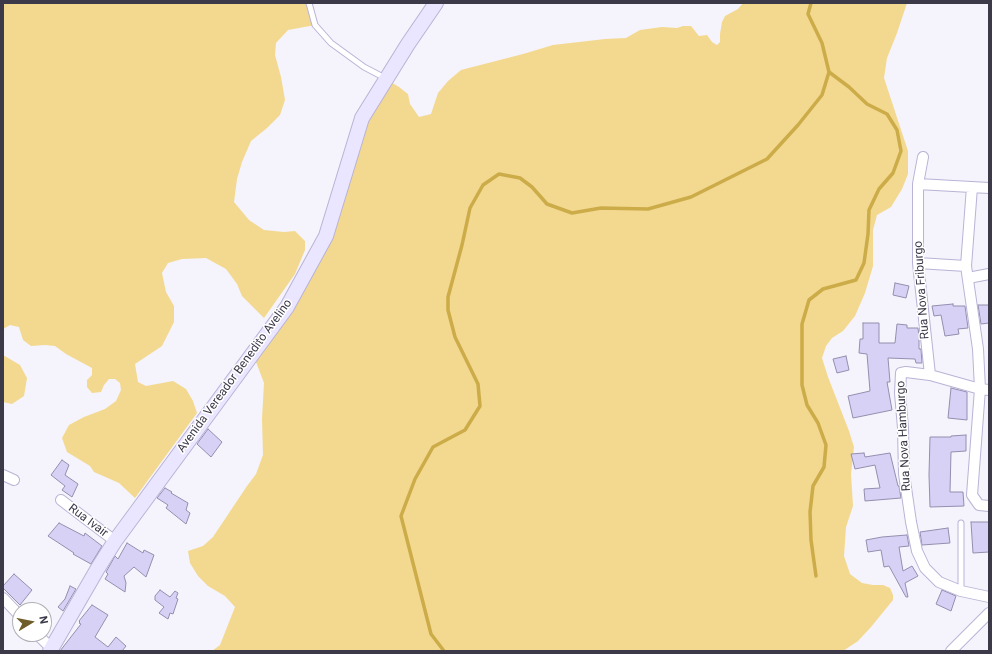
<!DOCTYPE html>
<style>
body{margin:0}
#map{position:relative;width:992px;height:654px;overflow:hidden;background:#f5f3fb;font-family:Roboto,sans-serif}
canvas{display:block}
.frame{position:absolute;inset:0;border:4px solid #3c3948;pointer-events:none}
.north{position:absolute;left:12px;top:602px;width:40px;height:40px;box-sizing:border-box;background:#fff;border:1px solid #b1b0b6;border-radius:50%;rotate:80deg;font-size:11px;font-weight:700;line-height:16px;text-align:center;color:#3c3948}
.north::after{content:'';display:block;margin:auto;width:14px;height:18px;background:#6f5e2c;clip-path:polygon(50% 0,100% 100%,50% 72%,0 100%)}
</style>
<div id="map">
<canvas width="992" height="654"></canvas>
<div class="frame"></div>
<div class="north">N</div>
</div>
<script>
const context = document.querySelector('canvas').getContext('2d');
context.lineJoin = 'round';
function fillPath(path, color) { context.fillStyle = color; context.fill(path, 'evenodd'); }
const shape = rows => new Path2D(rows.map(r => 'M' + r).join(''));
function strokePath(path, color, width, dash) { context.strokeStyle = color; context.lineWidth = width; context.lineCap = dash ? 'butt' : 'round'; context.setLineDash(dash || []); context.stroke(path); }
function label(font, color, halo, rows, align = 'center') {
  context.font = font + ' Roboto,sans-serif'; context.lineWidth = 3; context.setLineDash([]); context.textBaseline = 'middle'; context.strokeStyle = halo; context.fillStyle = color; for (const [text, x, y, turn = 0] of rows) {
    context.save(); context.translate(x, y); context.rotate((+turn || 0) * Math.PI / 180); context.textAlign = isNaN(turn) ? turn : align; if (halo) context.strokeText(text, 0, 0); context.fillText(text, 0, 0); context.restore();
  }
}
fillPath(shape([
 [3,3,309,3,315,25,288,30,276,43,275,55,281,77,285,100,280,115,267,128,251,141,242,162,237,179,234,202,249,220,264,230,284,232,295,231,305,241,305,250,295,274,264,318,242,296,237,284,226,269,206,258,182,259,168,263,162,273,166,292,174,306,174,322,162,346,135,364,138,382,146,386,173,381,186,389,193,401,197,413,135,498,119,483,94,472,90,466,67,452,62,438,69,425,84,417,105,409,116,401,121,390,120,383,115,379,109,379,104,385,101,392,92,393,87,387,87,380,92,375,92,368,66,354,55,346,45,345,31,346,23,340,19,327,10,325,3,329],
 [743,3,907,3,897,33,887,58,884,78,908,151,908,174,902,189,891,207,877,215,873,230,873,266,865,293,855,316,843,331,832,338,826,346,822,358,828,377,849,431,854,447,851,474,853,506,846,527,844,556,850,574,862,583,873,585,883,585,890,588,893,595,893,600,871,627,858,641,843,651,212,651,220,645,235,607,225,596,208,586,198,576,190,563,188,551,203,546,213,537,247,486,256,474,263,455,262,419,264,383,253,354,326,236,343,179,386,79,399,87,408,94,410,104,419,117,431,114,438,93,448,81,461,70,523,54,553,45,605,39,626,38,640,30,662,27,677,28,683,26,691,26,699,36,707,35,712,42,717,45,720,42,720,34,722,22,725,16,738,9],
 [3,355,20,365,27,378,24,396,12,404,3,402]
]), '#f3d98f');
strokePath(shape([
 [816,576,811,540,810,512,813,486,824,467,826,445,818,423,807,405,802,385,802,324,809,300,823,289,856,280,864,263,868,234,869,210,879,189,893,173,901,151,897,130,887,114,867,104,849,87,829,72],
 [444,651,431,634,401,516,415,479,433,447,465,430,480,406,478,384,455,337,448,310,448,297,462,245,470,208,483,185,499,174,520,178,532,187,547,204,572,213,601,208,648,209,691,197,767,159,798,125,822,95,829,72,822,43,808,14,811,3]
]), '#ccac49', 3.5);
const building = shape([
 [895,283,909,286,906,298,893,295,895,283],
 [953,304,953,306,965,306,968,328,958,329,959,334,945,336,941,315,934,316,932,306,953,304],
 [978,305,989,305,989,323,981,324,978,305],
 [863,323,879,323,879,343,895,343,897,324,907,325,907,328,918,328,919,337,919,349,921,349,922,363,916,363,915,359,888,358,890,382,887,382,892,410,853,418,848,396,870,391,867,354,859,353,860,339,863,339,863,323],
 [846,356,849,370,837,373,833,359,846,356],
 [951,388,967,392,967,420,948,418,951,388],
 [208,429,222,442,211,457,197,444,208,429],
 [966,435,966,451,951,452,950,492,963,492,964,506,930,507,929,475,930,437,951,437,951,436,966,435],
 [864,453,865,457,890,453,898,486,899,486,901,498,865,501,864,489,880,488,875,465,855,469,851,454,864,453],
 [62,460,69,465,65,475,78,484,72,497,62,490,65,486,51,475,62,460],
 [165,488,172,492,171,493,188,503,186,510,190,513,186,524,166,508,168,505,157,498,165,488],
 [971,522,989,522,989,552,973,553,971,522],
 [59,523,84,536,85,533,102,546,91,564,73,554,74,553,48,536,59,523],
 [948,528,950,543,922,545,920,532,948,528],
 [907,535,909,546,899,547,903,571,912,566,918,576,905,583,908,597,906,597,889,566,884,567,881,550,868,552,866,540,882,537,907,535],
 [127,543,143,553,144,550,154,555,146,577,134,567,124,576,126,583,125,592,105,579,108,574,106,572,115,556,118,559,127,543],
 [14,574,32,590,20,605,3,588,3,586,14,574],
 [70,586,76,589,63,611,58,607,65,599,70,586],
 [160,590,170,597,175,591,178,593,176,598,178,599,173,614,170,613,168,619,159,613,164,607,155,600,155,596,160,590],
 [942,590,956,596,951,611,936,604,942,590],
 [92,605,108,615,95,637,108,647,116,637,126,646,122,651,60,651,81,624,79,623,80,622,79,621,92,605]
]);
fillPath(building, '#d7d1f5');
strokePath(building, '#948eaf', 1);
const lane = shape([
 [309,3,315,25,331,43,364,67,385,78],
 [961,523,961,591]
]);
const street = shape([
 [923,157,918,184,918,263,930,375],
 [918,184,989,188],
 [972,187,966,266,978,349,980,389,972,495,979,505,989,506],
 [918,263,966,266],
 [968,278,989,274],
 [989,390,980,389,930,375,906,372,901,373,900,393,903,428,904,474,911,522,917,551,925,568,939,582,961,591,989,597],
 [3,475,14,480],
 [61,500,82,516,115,541],
 [3,598,20,616],
 [37,634,52,649],
 [951,651,989,613]
]);
const secondary = shape([
 [50,651,98,568,115,541,287,307,326,236,362,118,408,44,436,3]
]);
strokePath(lane, '#b9b3d6', 7);
strokePath(street, '#b9b3d6', 12);
strokePath(secondary, '#b9b3d6', 16);
strokePath(lane, '#fff', 5);
strokePath(street, '#fff', 10);
strokePath(secondary, '#ebe6ff', 14);
label('12px', '#3c3948', '#fff', [
 ["Rua Nova Friburgo",922,290,-94],
 ["Avenida Vereador Benedito Avelino",235,376,-54],
 ["Rua Nova Hamburgo",904,436,-93],
 ["Rua Ivair",88,521,37]
]);
</script>
